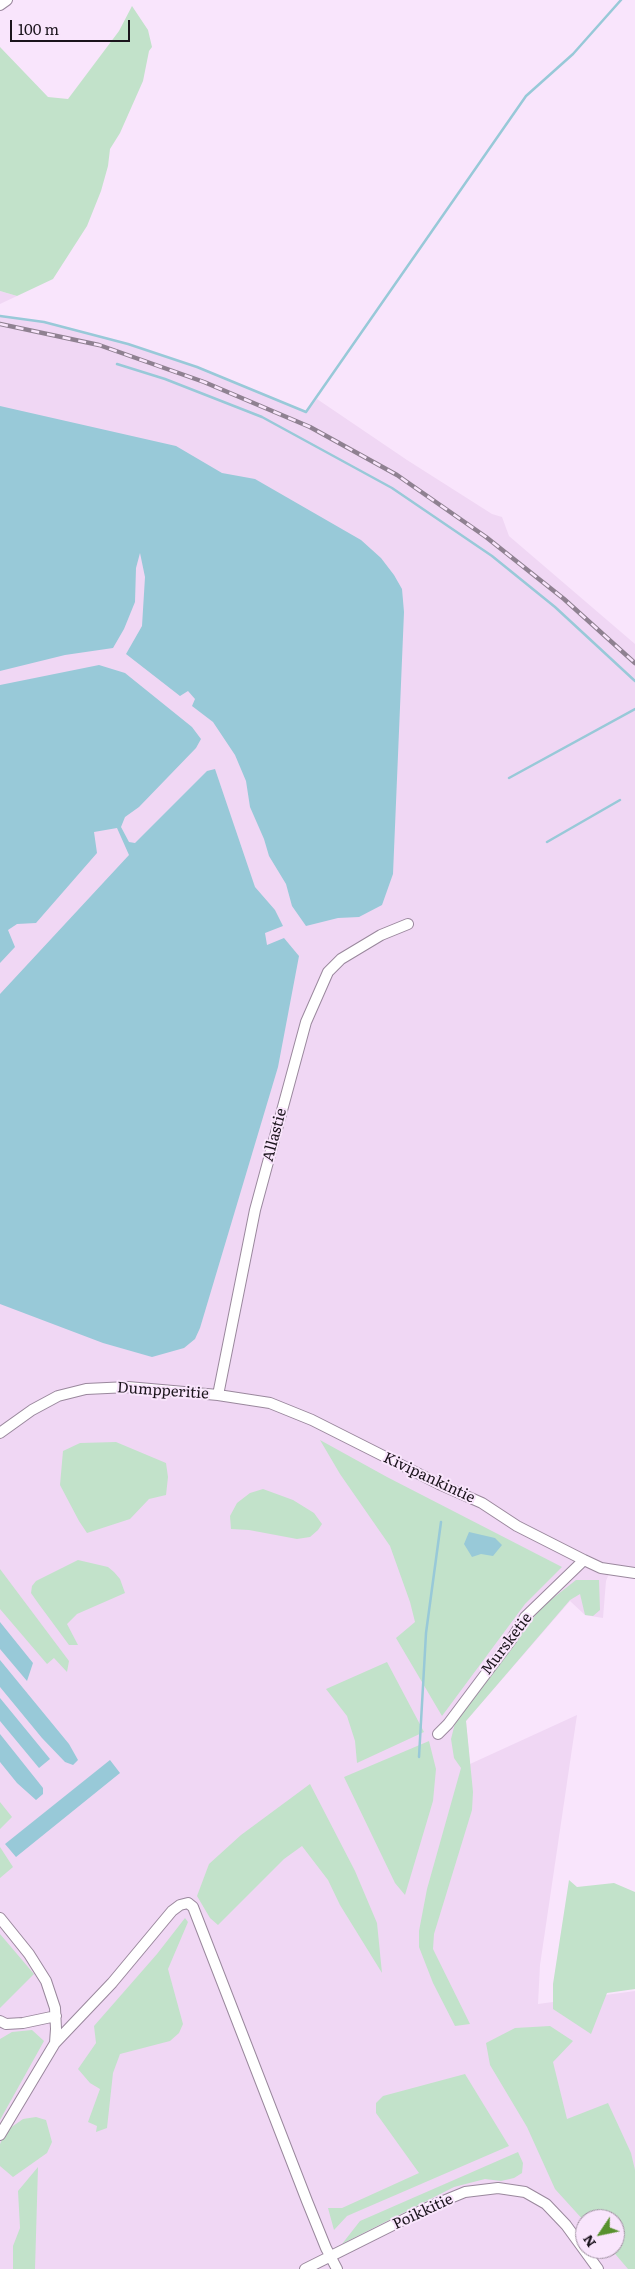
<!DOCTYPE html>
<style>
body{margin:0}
#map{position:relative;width:635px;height:2269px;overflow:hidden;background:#f9e5fc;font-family:Literata,serif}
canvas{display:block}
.north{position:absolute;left:575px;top:2209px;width:50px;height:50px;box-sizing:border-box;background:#f9e5fc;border:1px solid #a091a2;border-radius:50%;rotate:236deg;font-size:14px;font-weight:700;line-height:20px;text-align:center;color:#1b141c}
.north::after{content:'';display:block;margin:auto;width:18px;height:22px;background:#58912e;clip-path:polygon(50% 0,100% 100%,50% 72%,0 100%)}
.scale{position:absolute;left:10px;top:20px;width:120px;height:22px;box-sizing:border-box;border:2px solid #1b141c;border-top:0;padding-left:6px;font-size:15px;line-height:18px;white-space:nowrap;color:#1b141c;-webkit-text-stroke:4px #f9e5fc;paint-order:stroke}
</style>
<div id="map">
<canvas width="635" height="2269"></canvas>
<div class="north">N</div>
<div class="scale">100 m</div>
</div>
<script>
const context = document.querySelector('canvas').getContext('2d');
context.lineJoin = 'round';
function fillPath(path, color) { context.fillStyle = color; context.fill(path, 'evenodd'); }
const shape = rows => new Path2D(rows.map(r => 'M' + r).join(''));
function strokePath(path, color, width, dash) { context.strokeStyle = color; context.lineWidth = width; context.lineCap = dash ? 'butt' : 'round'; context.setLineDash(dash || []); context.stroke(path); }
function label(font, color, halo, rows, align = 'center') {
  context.font = font + ' Literata,serif'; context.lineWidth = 4; context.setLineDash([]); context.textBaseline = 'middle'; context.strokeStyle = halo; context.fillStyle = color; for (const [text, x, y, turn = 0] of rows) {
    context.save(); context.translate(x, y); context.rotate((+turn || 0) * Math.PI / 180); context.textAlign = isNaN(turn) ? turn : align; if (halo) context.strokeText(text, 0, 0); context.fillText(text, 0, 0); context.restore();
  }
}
fillPath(shape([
 [0,291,17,296,0,304],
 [0,316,44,322,128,344,197,367,306,412,317,399,407,460,492,514,502,517,509,536,635,644,635,1575,610,1571,606,1581,603,1618,585,1615,570,1601,466,1721,470,1764,577,1715,540,1965,538,2004,635,1991,635,2269,0,2269],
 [585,2219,615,2219,615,2249,585,2249]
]), '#f0d7f4');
fillPath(shape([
 [132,6,148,30,152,47,149,51,143,81,120,133,110,149,108,166,101,191,87,226,53,279,17,296,0,291,0,47,48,97,68,99,119,31],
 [320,1440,387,1477,562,1567,525,1604,442,1716,396,1638,415,1622,410,1602,390,1546,340,1474],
 [116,1442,166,1463,168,1477,166,1495,149,1499,130,1519,87,1533,79,1521,60,1485,63,1451,80,1443],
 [263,1489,293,1500,314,1513,322,1524,318,1530,310,1537,297,1539,249,1530,231,1529,230,1516,237,1503,250,1493],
 [78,1560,108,1567,114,1572,120,1579,125,1593,77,1614,67,1624,78,1645,69,1645,38,1603,31,1593,32,1586,36,1581],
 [0,1569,69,1661,67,1672,54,1658,47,1664,0,1609],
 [576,1580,599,1580,600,1610,593,1616,585,1615,580,1594,570,1600,466,1721,473,1792,472,1810,434,1934,433,1949,470,2024,455,2026,433,1983,419,1947,419,1931,427,1889,461,1768,454,1758,451,1739,455,1723,525,1628,543,1606],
 [387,1662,424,1732,357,1763,355,1741,347,1716,326,1689],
 [429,1741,436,1769,433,1801,405,1895,395,1883,344,1777],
 [310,1784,355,1871,377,1923,382,1973,340,1905,328,1880,302,1846,284,1859,218,1925,210,1918,197,1896,209,1864,241,1835],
 [0,1802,12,1817,0,1829],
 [0,1847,13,1867,0,1878],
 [569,1880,577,1887,614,1883,635,1892,635,1989,607,1993,591,2034,553,2009,553,1984],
 [185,1918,188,1922,168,1969,183,2024,179,2033,170,2041,120,2054,113,2073,107,2128,96,2132,97,2126,88,2122,100,2089,90,2083,78,2069,96,2043,94,2026,157,1954],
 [0,1934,34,1974,0,2008],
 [550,2026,573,2041,553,2062,567,2119,608,2103,631,2153,635,2170,635,2269,628,2269,611,2249,615,2249,615,2219,585,2219,585,2222,555,2189,527,2127,490,2065,486,2043,515,2028],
 [32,2030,44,2041,0,2120,0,2039,12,2032],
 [465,2074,509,2146,347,2216,334,2230,328,2208,342,2208,419,2173,376,2113,376,2103,383,2096],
 [36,2117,46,2120,52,2142,47,2153,13,2177,0,2166,0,2144,6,2131,23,2119],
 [518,2152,523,2163,522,2173,514,2178,501,2181,485,2179,454,2187,342,2244,360,2221],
 [38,2167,35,2269,13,2269,13,2246,20,2228,18,2191]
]), '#c2e2ca');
fillPath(shape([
 [0,406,176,446,222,473,255,479,361,540,381,558,394,575,402,589,404,612,393,874,382,905,359,917,338,918,306,926,292,906,286,884,269,856,264,839,250,807,246,781,235,755,213,722,192,706,195,699,188,691,180,696,126,654,142,626,145,577,140,553,136,568,135,602,124,629,113,648,65,655,0,671],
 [99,665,125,673,192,727,201,739,196,748,139,807,125,817,121,827,129,842,135,843,207,771,215,769,255,887,275,910,283,926,265,933,267,945,284,938,299,956,278,1067,200,1328,195,1339,184,1348,152,1357,103,1343,0,1304,0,994,129,855,117,828,94,832,97,853,36,923,17,924,8,930,15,947,0,963,0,685],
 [469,1532,495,1538,502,1545,493,1556,481,1554,472,1557,464,1544],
 [0,1622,33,1663,27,1681,0,1649],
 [0,1660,69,1744,78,1760,73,1765,65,1762,42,1738,0,1687],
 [0,1698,50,1759,39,1768,0,1721],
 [0,1734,43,1788,43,1794,36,1800,17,1783,0,1762],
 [110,1760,120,1773,16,1857,5,1844]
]), '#98c9d8');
strokePath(shape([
 [0,316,44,322,128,344,197,367,306,412,526,96,573,54,621,0],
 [117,364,165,379,262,417,392,488,492,556,555,607,635,681],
 [509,778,635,709],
 [547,842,620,800],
 [419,1757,426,1633,441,1522]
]), '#98c9d8', 2.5);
const minor = shape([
 [0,5,7,0],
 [218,1395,255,1210,306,1022,328,972,341,959,381,935,408,924],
 [0,1433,32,1410,58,1396,86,1389,128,1387,218,1395,270,1403,312,1420,439,1484,482,1503,517,1526,584,1560,601,1568,635,1573],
 [438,1734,448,1724,511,1640,525,1617,584,1560],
 [0,1918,29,1954,46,1981,55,2008,56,2029,55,2043,0,2135],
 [0,2021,6,2024,23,2023,56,2016],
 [55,2043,112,1983,172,1911,180,1905,188,1903,193,1907,307,2201,326,2248,337,2269],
 [305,2269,431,2206,465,2192,498,2188,525,2192,546,2204,566,2225,598,2269]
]);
strokePath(minor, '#9a889d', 12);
strokePath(minor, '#fff', 10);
const rail = shape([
 [0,324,99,345,204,382,310,427,397,475,486,537,564,599,635,663]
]);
strokePath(rail, '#8f8191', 4.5);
strokePath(rail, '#f9e5fc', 2.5, [8]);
label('15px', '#1b141c', '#f9e5fc', [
 ["Allastie",275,1135,-75],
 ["Dumpperitie",163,1391,4],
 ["Kivipankintie",429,1478,25],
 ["Mursketie",507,1644,-53],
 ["Poikkitie",423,2212,-25]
]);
</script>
